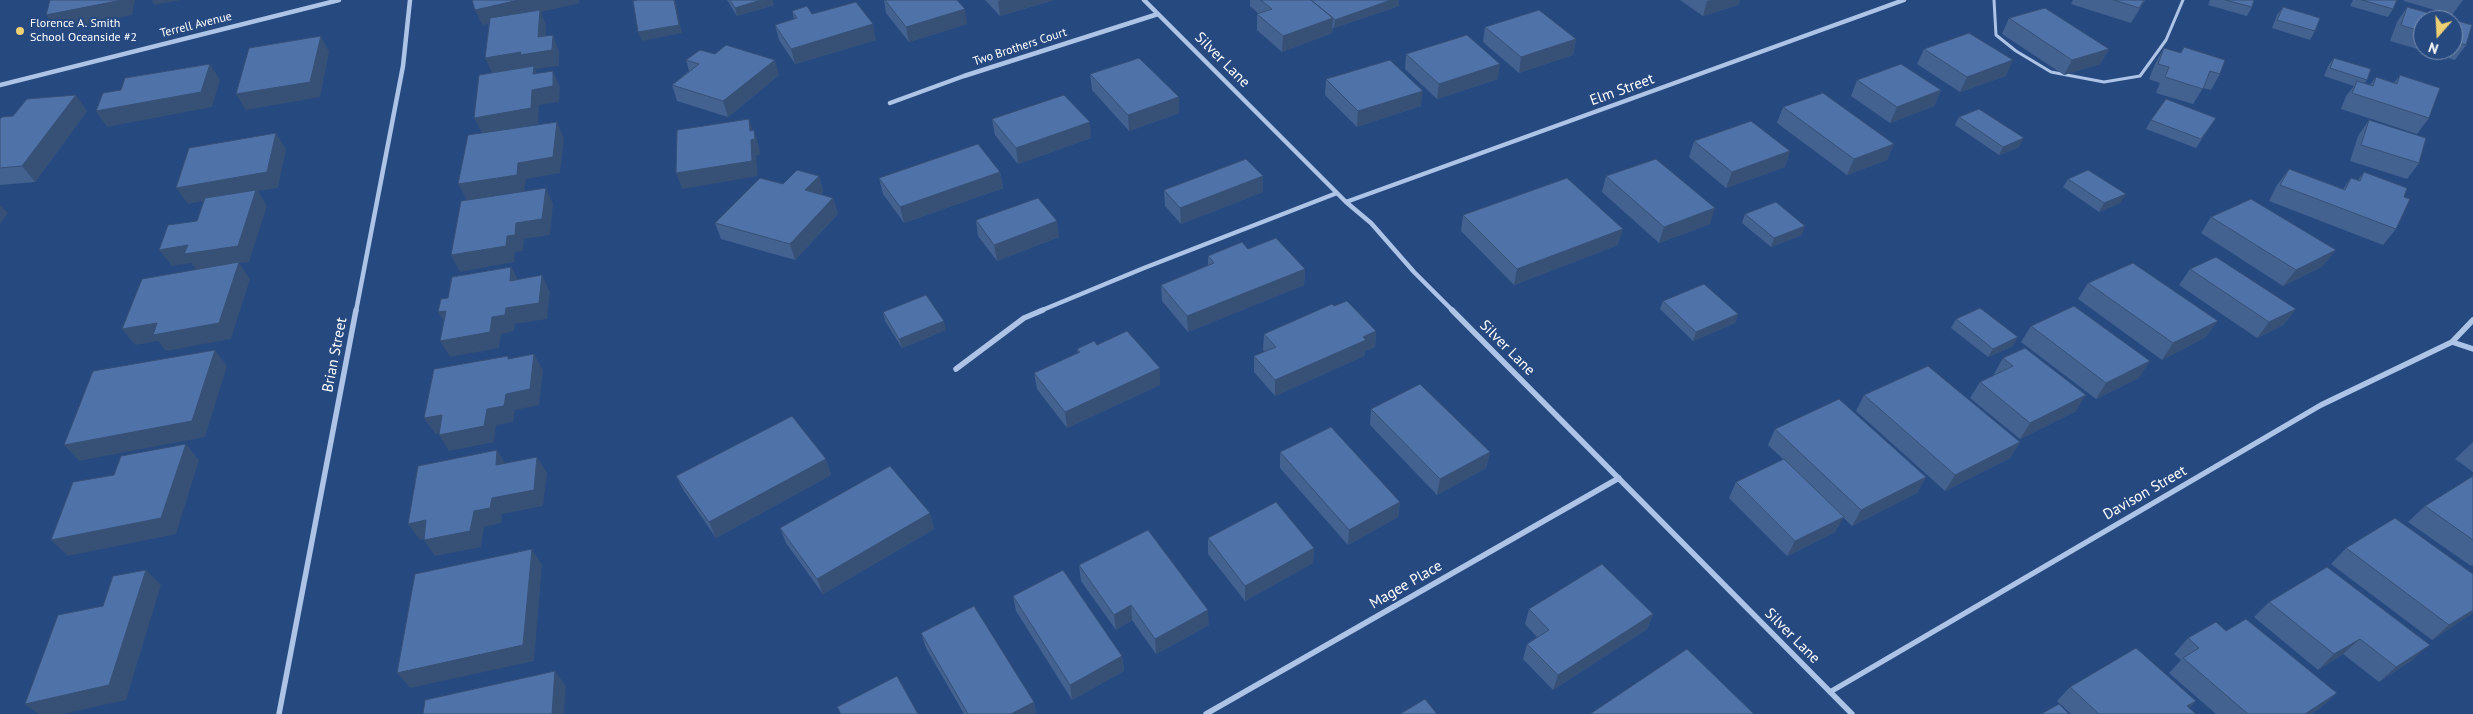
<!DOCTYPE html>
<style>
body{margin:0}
#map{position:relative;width:2473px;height:714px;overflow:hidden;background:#264980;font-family:"PT Sans",sans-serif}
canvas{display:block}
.north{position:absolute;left:2413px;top:10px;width:50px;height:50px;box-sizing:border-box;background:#264980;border:1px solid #7d92b3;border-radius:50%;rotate:199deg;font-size:14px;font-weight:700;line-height:20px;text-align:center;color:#fff}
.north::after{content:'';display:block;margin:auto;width:18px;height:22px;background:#eed172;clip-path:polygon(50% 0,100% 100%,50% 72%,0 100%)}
</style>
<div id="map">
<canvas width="2473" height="714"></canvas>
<div class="north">N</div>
</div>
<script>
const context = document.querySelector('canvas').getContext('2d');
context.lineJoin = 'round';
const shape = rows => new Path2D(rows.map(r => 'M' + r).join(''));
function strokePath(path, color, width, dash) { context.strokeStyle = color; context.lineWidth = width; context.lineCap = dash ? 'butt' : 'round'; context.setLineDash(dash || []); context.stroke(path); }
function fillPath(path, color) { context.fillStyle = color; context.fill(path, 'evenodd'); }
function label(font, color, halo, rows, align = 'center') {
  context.font = font + ' "PT Sans",sans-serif'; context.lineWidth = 4.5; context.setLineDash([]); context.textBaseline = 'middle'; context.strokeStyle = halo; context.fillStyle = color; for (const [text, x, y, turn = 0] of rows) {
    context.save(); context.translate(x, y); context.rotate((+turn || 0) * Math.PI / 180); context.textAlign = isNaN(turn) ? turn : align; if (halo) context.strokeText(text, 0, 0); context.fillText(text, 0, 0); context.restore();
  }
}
strokePath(shape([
 [1994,0,1996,35,2016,51,2051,72,2104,82,2140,76,2166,40,2183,0]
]), '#adc4e6', 3);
strokePath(shape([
 [1144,0,1346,202,1371,223,1414,272,1453,311],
 [0,85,339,0],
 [890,103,964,76,1158,14],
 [1346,202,1904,0],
 [356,311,403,66,410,0],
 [1040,311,1144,268,1337,193]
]), '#adc4e6', 4.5);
strokePath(shape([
 [1452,310,1852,714],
 [2452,342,2473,349],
 [956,369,1024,318,1043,310],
 [1830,692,2321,405,2452,342,2473,320],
 [279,714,356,310],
 [1206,714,1619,478]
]), '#adc4e6', 5.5);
fillPath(shape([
 [727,0,772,0,774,5,737,16],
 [884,0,957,0,967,24,909,42,886,13],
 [985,0,1054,0,1000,16],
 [1250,0,1399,0,1399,6,1334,28,1333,27,1332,33,1282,52,1257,30,1257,14,1259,14,1250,6],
 [1680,0,1740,0,1738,5,1703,16],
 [2073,0,2145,0,2131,23,2071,4],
 [2210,0,2254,0,2252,7,2247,16,2208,5],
 [2353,0,2397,0,2393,9,2388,17,2350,6],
 [2404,0,2463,0,2452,15,2404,1],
 [2283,7,2315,31,2310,40,2272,28,2277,15],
 [2407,7,2472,25,2466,45,2455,60,2390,41,2397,22],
 [2423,20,2453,20,2453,50,2423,50],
 [792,11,812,14,876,40,795,64,779,40,775,25,794,19],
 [2009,18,2109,49,2100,64,2064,75,2002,34],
 [1485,27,1576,39,1573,55,1519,73,1483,42],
 [2184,47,2220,74,2211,90,2203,88,2193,104,2156,93,2160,83,2149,79,2155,64,2164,48,2180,53],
 [1924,49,2006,76,1960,92,1917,64],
 [1406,54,1498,79,1437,99,1405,69],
 [2334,58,2367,80,2364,83,2370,85,2376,77,2394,83,2400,75,2429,118,2417,134,2341,109,2346,96,2354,86,2324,76,2328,66],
 [686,60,779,75,728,117,677,101,672,85,689,71],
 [1090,74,1179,113,1129,131,1092,90],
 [1326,79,1421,106,1357,127,1325,95],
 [1857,80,1941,90,1934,106,1890,123,1851,96],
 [1783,107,1894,144,1887,160,1847,175,1777,123],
 [87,111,35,182,0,185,0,119],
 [1959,117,2019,147,1999,155,1955,125],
 [2216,118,2196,148,2146,129,2151,120],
 [992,119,1091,138,1018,164,995,135],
 [2369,120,2419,163,2407,179,2350,161,2358,136],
 [1694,141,1790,151,1785,167,1726,188,1689,157],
 [2289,169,2343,189,2351,178,2358,180,2364,172,2404,197,2396,229,2383,245,2269,201,2277,185],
 [1000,172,1003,188,904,223,883,194,879,178],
 [819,176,823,191,821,194,833,198,838,214,795,260,721,239,715,223,783,184],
 [1263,176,1263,192,1181,224,1165,206,1164,190],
 [1606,176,1710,224,1659,243,1602,192],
 [2068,179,2120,203,2099,212,2063,187],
 [1745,214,1802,235,1771,247,1742,223],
 [1463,215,1618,245,1514,285,1461,231],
 [2211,217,2323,266,2283,286,2201,233],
 [976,220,1059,237,997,261,978,236],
 [1248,249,1305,269,1304,285,1188,332,1162,301,1161,285,1208,265,1208,256],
 [2190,269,2296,309,2283,325,2257,338,2179,285],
 [2088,283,2206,337,2162,360,2078,299],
 [1663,301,1738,314,1735,323,1693,341,1660,309],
 [1334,306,1376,331,1375,347,1365,351,1364,356,1275,396,1254,372,1254,356,1265,352,1263,350,1264,334],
 [883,312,946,330,902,348,885,321],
 [1956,319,2013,346,1988,357,1951,328],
 [2031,326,2139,378,2096,399,2021,342],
 [1097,345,1160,385,1067,428,1037,389,1034,373,1078,353,1077,349],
 [2003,358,2076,411,2020,439,1970,398,1980,382,1994,375,1994,374],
 [1864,395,2020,442,2010,458,1945,491,1856,411],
 [1371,409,1490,452,1486,468,1437,495,1370,425],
 [1775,429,1926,477,1917,493,1852,526,1843,517,1835,532,1787,556,1729,498,1736,482,1784,460,1768,445],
 [2473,442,2473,472,2455,459],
 [1280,452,1400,502,1398,517,1348,545,1280,468],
 [826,459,831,475,716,538,684,491,676,476],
 [2473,476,2473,565,2471,566,2408,522,2425,506],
 [930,513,934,529,823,594,786,543,780,528],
 [1208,538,1314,548,1313,563,1245,601,1208,554],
 [2346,548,2473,574,2473,613,2432,640,2331,564],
 [1079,565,1209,625,1156,654,1132,620,1116,630,1081,581],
 [1013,596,1122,656,1124,671,1072,700,1016,611],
 [2269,602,2412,660,2379,682,2343,654,2318,670,2254,617],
 [1529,609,1653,614,1647,629,1553,690,1523,659,1527,644,1537,637,1525,624],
 [2226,631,2337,693,2320,708,2311,714,2216,714,2169,673,2181,660,2174,654,2188,638],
 [921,633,1034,702,1036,714,964,714,926,648],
 [2070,687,2196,701,2189,708,2196,714,2071,714,2057,701]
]), '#446290');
fillPath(shape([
 [122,0,135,0,132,15,57,30,46,15],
 [151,0,181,0,155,5],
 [519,0,579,0,580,3,541,12,546,25,545,51,553,35,559,51,559,66,535,69,540,82,553,71,560,87,559,102,539,105,538,124,482,133,474,118,492,73,485,58,540,12,482,25,475,10],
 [674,0,675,0,682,33,642,41,638,32],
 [761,0,772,0,774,5,737,16,735,8],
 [1001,0,1054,0,1000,16,998,1],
 [1391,0,1399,0,1399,6,1334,28,1335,20],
 [1711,0,1740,0,1738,5,1703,16,1707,1],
 [965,9,967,24,909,42,906,27],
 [1333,18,1332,33,1282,52,1283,36],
 [873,24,876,40,795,64,791,49],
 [321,36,329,52,320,97,246,110,236,94],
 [1576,39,1573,55,1519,73,1521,57],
 [2109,49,2100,64,2064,75,2072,60],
 [775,60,779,75,728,117,723,101],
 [2013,60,2006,76,1960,92,1967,77],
 [210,64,220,80,212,107,107,127,96,111],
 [1500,64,1498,79,1437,99,1439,84],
 [1941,90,1934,106,1890,123,1897,107],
 [1423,91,1421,106,1357,127,1358,111],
 [76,95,87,111,35,182,22,166],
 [1179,97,1179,113,1129,131,1128,115],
 [749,119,754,135,754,130,759,146,760,155,756,156,758,176,682,189,676,173,750,131],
 [557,122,564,138,560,173,526,179,524,191,467,200,458,184,518,163],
 [1090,122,1091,138,1018,164,1016,148],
 [276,133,286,149,278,188,258,191,267,206,249,262,239,263,250,279,231,339,166,351,158,341,135,345,122,329,196,270,191,263,172,266,159,250,256,192,188,204,176,188],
 [2024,138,2019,147,1999,155,2003,147],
 [1894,144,1887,160,1847,175,1854,159],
 [1790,151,1785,167,1726,188,1732,172],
 [1000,172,1003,188,904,223,900,207],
 [819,176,823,191,809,206,805,190],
 [1263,176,1263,192,1181,224,1180,208],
 [546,188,553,204,550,235,524,239,523,251,515,252,514,262,460,272,451,255,507,236,516,223],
 [2126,194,2120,203,2099,212,2104,203],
 [833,198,838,214,795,260,790,244],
 [0,205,8,213,0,224],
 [1715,208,1710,224,1659,243,1664,227],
 [1057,221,1059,237,997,261,994,245],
 [1805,226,1802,235,1771,247,1774,238],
 [1623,229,1618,245,1514,285,1517,269],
 [2336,250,2323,266,2283,286,2296,270],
 [511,267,520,283,510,281],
 [1305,269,1304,285,1188,332,1187,316],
 [542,275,550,292,547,319,515,324,514,331,501,334,499,348,450,357,440,341,492,317,506,308],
 [2296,309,2283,325,2257,338,2269,322],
 [446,311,448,328,438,312],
 [1738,314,1735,323,1693,341,1696,332],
 [944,321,946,330,902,348,899,339],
 [2218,321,2206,337,2162,360,2173,343],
 [1376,331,1375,347,1365,351,1364,356,1275,396,1275,380],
 [2018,337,2013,346,1988,357,1993,349],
 [215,350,227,366,205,437,79,461,64,445],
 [534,354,543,370,539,405,515,410,513,422,496,425,494,442,449,451,439,435,506,394],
 [2150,361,2139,378,2096,399,2106,383],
 [1160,368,1160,385,1067,428,1065,412],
 [2086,395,2076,411,2020,439,2030,423],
 [442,415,452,431,435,434,424,418],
 [2020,442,2010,458,1945,491,1955,475],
 [186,444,199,460,176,534,68,556,51,540],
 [497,450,507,466,496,465],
 [1490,452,1486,468,1437,495,1440,479],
 [537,457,547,473,543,506,502,514,501,523,484,527,481,547,435,556,424,540,474,511,492,498],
 [826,459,831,475,716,538,709,522],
 [1926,477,1917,493,1852,526,1861,510],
 [1400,502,1398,517,1348,545,1349,530],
 [930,513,934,529,823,594,817,579],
 [1844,517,1835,532,1787,556,1795,541],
 [426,520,437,536,420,540,408,524],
 [1314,548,1313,563,1245,601,1245,586],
 [532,549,542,565,534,661,410,688,397,673],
 [146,570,161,585,126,700,63,714,38,714,25,704],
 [1131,605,1132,620,1116,630,1114,615],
 [1208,610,1209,625,1156,654,1155,639],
 [2473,610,2473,613,2432,640,2449,625],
 [1653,614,1647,629,1553,690,1558,675],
 [2360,639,2343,654,2318,670,2334,654],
 [2430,645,2412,660,2379,682,2396,667],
 [1122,656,1124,671,1072,700,1070,685],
 [555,671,566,686,564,714,552,714],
 [2337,693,2320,708,2311,714,2305,714],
 [2196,701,2183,714,2187,706],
 [1034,702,1036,714,1011,714]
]), '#375076');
const building = shape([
 [50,0,122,0,46,15,50,0],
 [472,0,519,0,475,10,472,0],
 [637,0,674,0,679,25,638,32,633,1,637,0],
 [730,0,761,0,735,8,730,0],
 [885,0,957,0,965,9,906,27,885,0],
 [1261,0,1311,0,1333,18,1283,36,1257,14,1272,9,1261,0],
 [1311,0,1391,0,1335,20,1311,0],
 [2114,0,2144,0,2139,8,2114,0],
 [2225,0,2254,0,2252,7,2225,0],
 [2362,0,2397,0,2393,9,2362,0],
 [856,2,873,24,791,49,775,25,797,18,792,11,807,6,812,14,856,2],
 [2283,7,2320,18,2315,31,2277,20,2283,7],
 [2407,7,2472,25,2466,45,2453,41,2453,20,2423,20,2423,32,2401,25,2407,7],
 [2045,8,2109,49,2072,60,2009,18,2045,8],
 [540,10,538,37,553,35,552,50,520,55,521,52,485,58,490,18,540,10],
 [1539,10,1576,39,1521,57,1485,27,1539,10],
 [1969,33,2013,60,1967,77,1924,49,1969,33],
 [1467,35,1500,64,1439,84,1406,54,1467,35],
 [321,36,310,82,236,94,249,48,321,36],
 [726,45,775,60,723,101,672,85,699,64,686,60,700,50,715,54,726,45],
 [2184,47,2225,60,2220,74,2210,71,2203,89,2165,77,2169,67,2158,64,2164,48,2181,53,2184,47],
 [1139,58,1179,97,1128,115,1090,74,1139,58],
 [2334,58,2371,69,2367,80,2330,68,2334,58],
 [1390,60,1423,91,1358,111,1326,79,1390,60],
 [210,64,201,92,96,111,103,93,121,90,125,78,210,64],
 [1901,64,1941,90,1897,107,1857,80,1901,64],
 [534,66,533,74,553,71,553,86,532,90,531,108,474,118,479,75,534,66],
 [2400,75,2440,88,2429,118,2352,93,2357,81,2373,86,2376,77,2397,84,2400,75],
 [1823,93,1894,144,1854,159,1783,107,1823,93],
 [76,95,22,166,0,168,0,119,2,117,13,116,27,99,76,95],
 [1064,95,1090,122,1016,148,992,119,1064,95],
 [2166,99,2216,118,2201,139,2151,120,2166,99],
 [1979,109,2024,138,2003,147,1959,117,1979,109],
 [749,119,750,131,754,130,755,139,751,140,752,161,676,173,677,130,749,119],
 [2369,120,2426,138,2419,163,2361,145,2369,120],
 [1751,121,1790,151,1732,172,1694,141,1751,121],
 [557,122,553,157,518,163,517,175,458,184,468,135,557,122],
 [276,133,267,172,176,188,189,148,276,133],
 [978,144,1000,172,900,207,879,178,978,144],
 [1246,159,1263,176,1180,208,1164,190,1246,159],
 [1656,159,1715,208,1664,227,1606,176,1656,159],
 [2289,169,2345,190,2351,178,2360,181,2364,172,2407,188,2404,197,2410,199,2396,229,2280,185,2289,169],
 [797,170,819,176,805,190,833,198,790,244,715,223,760,178,783,184,797,170],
 [2088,170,2126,194,2104,203,2068,179,2088,170],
 [1567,178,1623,229,1517,269,1463,215,1567,178],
 [546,188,542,219,516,223,515,235,507,236,506,246,451,255,461,201,546,188],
 [256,190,238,246,184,254,188,245,159,250,168,225,197,221,205,198,256,190],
 [1038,198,1057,221,994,245,976,220,1038,198],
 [2251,199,2336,250,2296,270,2211,217,2251,199],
 [1776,202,1805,226,1774,238,1745,214,1776,202],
 [1276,238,1305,269,1187,316,1161,285,1214,263,1208,256,1242,242,1248,249,1276,238],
 [2216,257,2296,309,2269,322,2190,269,2216,257],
 [239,262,219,323,153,335,157,323,122,329,142,279,239,262],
 [2133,263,2218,321,2173,343,2088,283,2133,263],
 [511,267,510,281,542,275,539,303,506,308,505,315,492,317,490,332,440,341,446,311,438,312,441,299,448,298,452,277,511,267],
 [1704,284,1738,314,1696,332,1663,301,1704,284],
 [926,295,944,321,899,339,883,312,926,295],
 [1347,301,1376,331,1363,337,1366,340,1275,380,1254,356,1276,347,1264,334,1332,304,1334,306,1347,301],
 [2074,306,2150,361,2106,383,2031,326,2074,306],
 [1980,308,2018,337,1993,349,1956,319,1980,308],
 [1127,331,1160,368,1065,412,1034,373,1080,352,1077,349,1094,341,1097,345,1127,331],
 [2025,348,2086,395,2030,423,1980,382,2013,366,2003,358,2025,348],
 [215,350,192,421,64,445,93,371,215,350],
 [534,354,530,389,506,394,504,406,487,409,484,426,439,435,442,415,424,418,434,369,508,356,508,359,534,354],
 [1928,366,2020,442,1955,475,1864,395,1928,366],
 [1420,384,1490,452,1440,479,1371,409,1420,384],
 [1839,399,1926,477,1861,510,1775,429,1839,399],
 [792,416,826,459,709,522,676,476,792,416],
 [1331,427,1400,502,1349,530,1280,452,1331,427],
 [186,444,161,518,51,540,73,482,114,475,121,456,186,444],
 [497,450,496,465,537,457,534,490,492,498,490,508,474,511,470,531,424,540,426,520,408,524,418,466,497,450],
 [1784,459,1844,517,1795,541,1736,482,1784,459],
 [890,466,930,513,817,579,780,528,890,466],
 [2473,476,2473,540,2425,506,2473,476],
 [1276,502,1314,548,1245,586,1208,538,1276,502],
 [2395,518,2473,574,2473,610,2449,625,2346,548,2395,518],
 [1148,530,1208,610,1155,639,1131,605,1114,615,1079,565,1148,530],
 [532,549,523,645,397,673,415,574,532,549],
 [1602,564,1653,614,1558,675,1527,644,1549,630,1529,609,1602,564],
 [2327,567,2430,645,2396,667,2360,639,2334,654,2269,602,2327,567],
 [146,570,109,685,25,704,58,615,103,606,113,576,146,570],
 [1063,570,1122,656,1070,685,1013,596,1063,570],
 [974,606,1034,702,1011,714,968,714,921,633,974,606],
 [2246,619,2337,693,2305,714,2248,714,2183,658,2199,648,2188,638,2216,622,2226,631,2246,619],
 [2136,648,2196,701,2187,706,2196,714,2099,714,2070,687,2136,648],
 [1687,649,1754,714,1590,714,1687,649],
 [555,671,552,714,423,714,425,700,555,671],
 [897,676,918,714,841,714,837,707,897,676],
 [1425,699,1437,714,1400,714,1425,699],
 [2059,704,2069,714,2041,714,2059,704]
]);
fillPath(building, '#4f72a8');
strokePath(building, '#375076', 1);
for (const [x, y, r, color] of [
 [20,31,5,"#eed172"]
]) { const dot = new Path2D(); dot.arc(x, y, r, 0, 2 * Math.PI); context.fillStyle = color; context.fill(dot); strokePath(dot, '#264980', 2); }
label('12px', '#fff', '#264980', [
 ["Florence A. Smith",30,24],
 ["School Oceanside #2",30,38]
], 'left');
label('12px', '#fff', '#264980', [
 ["Terrell Avenue",196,25,-14],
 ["Two Brothers Court",1020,47,-18]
]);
label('15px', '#fff', '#264980', [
 ["Silver Lane",1222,60,45],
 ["Elm Street",1622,90,-20],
 ["Silver Lane",1507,348,45],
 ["Brian Street",335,355,-79],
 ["Davison Street",2145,493,-30],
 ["Magee Place",1406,585,-30],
 ["Silver Lane",1792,636,45]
]);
</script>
